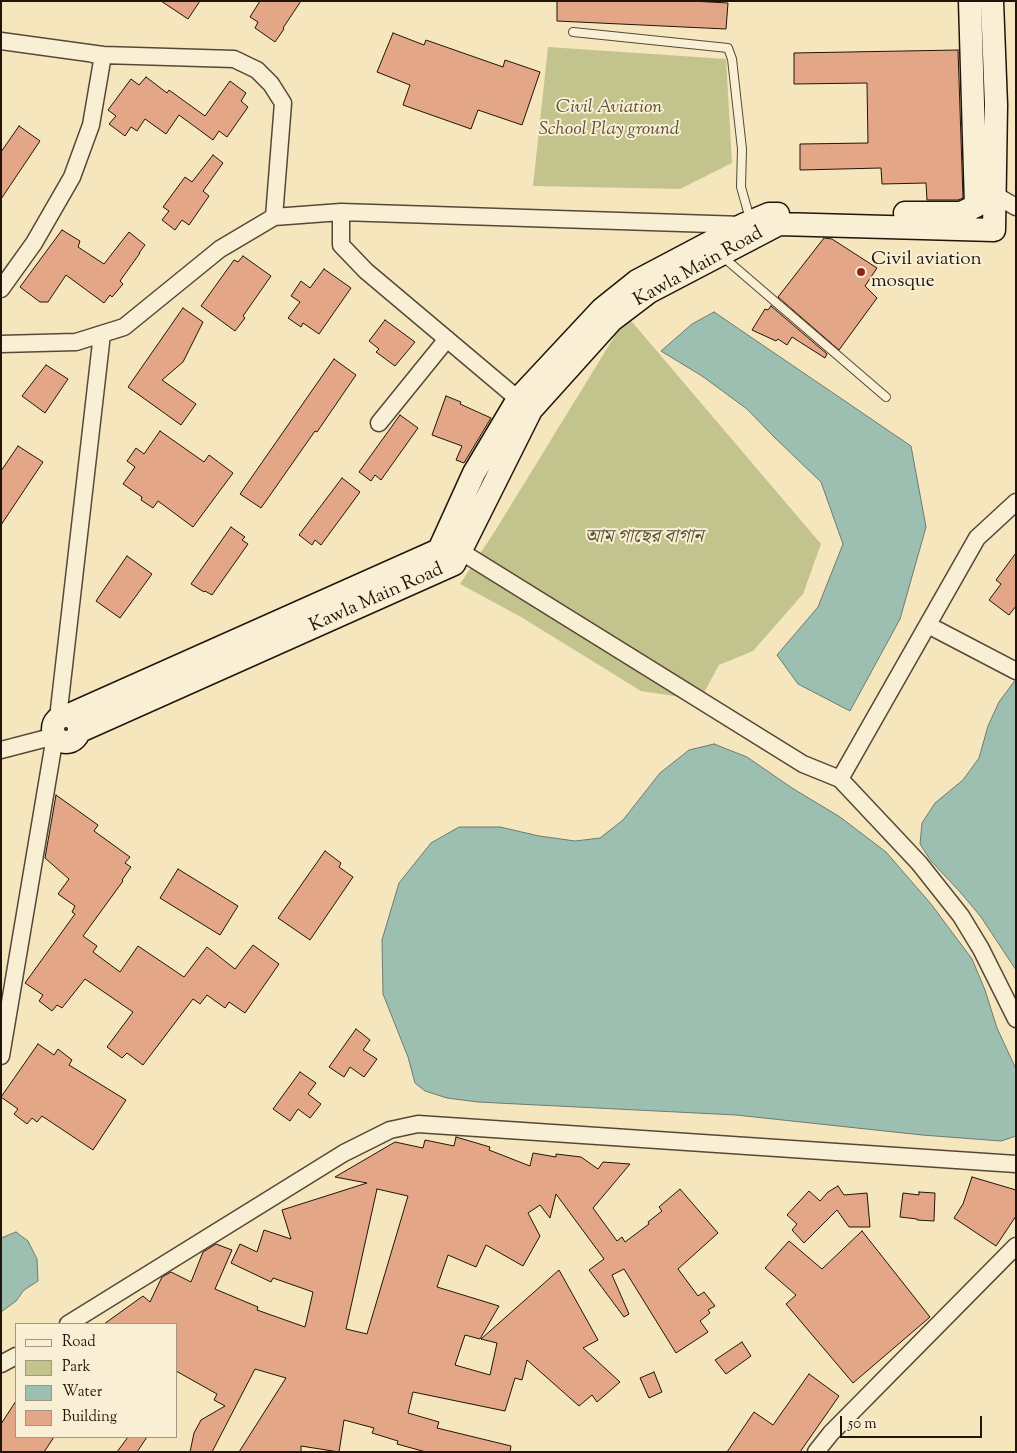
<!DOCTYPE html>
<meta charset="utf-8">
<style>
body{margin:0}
#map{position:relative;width:1017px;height:1453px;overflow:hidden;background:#f6e6bd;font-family:"Sorts Mill Goudy",serif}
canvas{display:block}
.frame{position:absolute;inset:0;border:2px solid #21140a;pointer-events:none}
.legend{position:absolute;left:15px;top:1323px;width:162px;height:115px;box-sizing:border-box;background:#f9efd4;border:1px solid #a39783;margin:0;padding:6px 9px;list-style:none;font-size:15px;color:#21140a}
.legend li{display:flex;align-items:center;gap:10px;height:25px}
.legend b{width:25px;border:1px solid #a39783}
.scale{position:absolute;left:840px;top:1416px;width:142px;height:22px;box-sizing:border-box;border:2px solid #21140a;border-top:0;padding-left:6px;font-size:15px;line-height:18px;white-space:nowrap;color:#21140a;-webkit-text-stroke:4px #f9efd4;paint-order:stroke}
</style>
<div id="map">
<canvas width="1017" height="1453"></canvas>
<div class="frame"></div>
<ul class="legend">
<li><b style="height:6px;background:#f9efd4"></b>Road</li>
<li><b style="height:14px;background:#c3c38d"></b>Park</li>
<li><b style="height:14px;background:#9dbfb2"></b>Water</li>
<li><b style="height:14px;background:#e3a788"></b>Building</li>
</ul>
<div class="scale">50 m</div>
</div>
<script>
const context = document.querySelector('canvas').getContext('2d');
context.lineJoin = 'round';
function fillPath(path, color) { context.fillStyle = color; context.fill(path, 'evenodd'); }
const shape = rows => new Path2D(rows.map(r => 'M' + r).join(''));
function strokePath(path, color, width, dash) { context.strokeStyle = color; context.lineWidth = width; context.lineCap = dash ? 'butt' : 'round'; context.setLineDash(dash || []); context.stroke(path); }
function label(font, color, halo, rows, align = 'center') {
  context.font = font + ' "Sorts Mill Goudy","Noto Serif Bengali",serif'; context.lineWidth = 4; context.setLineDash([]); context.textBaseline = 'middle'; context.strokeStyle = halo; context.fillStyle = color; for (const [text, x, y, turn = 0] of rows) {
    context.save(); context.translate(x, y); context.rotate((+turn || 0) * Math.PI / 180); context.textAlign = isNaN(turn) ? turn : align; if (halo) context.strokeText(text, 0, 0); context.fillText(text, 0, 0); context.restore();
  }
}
fillPath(shape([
 [548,47,726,59,732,163,680,189,533,186],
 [627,316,821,544,803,594,753,651,719,665,700,700,641,691,521,617,460,584,495,531]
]), '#c3c38d');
const water = shape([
 [714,312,911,446,926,527,900,619,850,711,798,684,777,655,818,607,843,544,821,482,774,437,747,409,702,376,661,351,692,324,714,312],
 [1016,679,1016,970,981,917,961,893,931,861,920,844,922,823,935,803,963,780,979,758,988,726,999,702,1016,679],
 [714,744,747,757,792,788,840,817,886,852,931,904,972,959,985,990,997,1028,1016,1069,1016,1136,1001,1141,922,1135,736,1115,478,1102,447,1098,425,1091,415,1083,408,1057,383,994,382,940,399,883,431,843,459,827,500,827,539,836,575,841,600,838,623,820,660,773,689,750,714,744],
 [16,1232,28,1241,37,1259,38,1281,24,1290,16,1301,1,1312,1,1238,16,1232]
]);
fillPath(water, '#9dbfb2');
strokePath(water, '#6b7b6f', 1);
const building = shape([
 [161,1,200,1,188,19,161,1],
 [260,1,301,1,283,28,284,29,275,42,255,28,258,22,250,17,260,1],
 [557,1,691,1,728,3,726,29,557,21,557,1],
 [393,33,424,45,426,40,503,67,505,60,540,72,522,125,478,110,471,129,403,105,410,85,377,72,393,33],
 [958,50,963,198,958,200,927,200,926,183,882,184,881,168,800,170,800,144,868,143,867,83,794,84,794,53,958,50],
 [146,77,167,93,169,90,205,116,230,81,246,93,241,101,248,107,227,137,219,131,213,140,179,115,166,134,145,119,137,131,131,127,125,136,109,124,116,116,108,110,131,79,139,85,146,77],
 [19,126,40,141,1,199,1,152,19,126],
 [213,155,223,163,203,191,209,196,189,225,182,220,175,230,162,220,169,211,163,207,185,177,192,182,213,155],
 [62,230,80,241,78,247,104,264,129,232,145,245,139,253,140,253,120,281,123,284,112,297,110,295,104,303,66,275,48,302,40,302,20,287,62,230],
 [824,238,832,239,877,268,865,286,877,298,839,350,778,297,824,238],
 [243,256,271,276,243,316,245,318,235,331,201,306,234,260,238,262,243,256],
 [324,269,351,288,319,334,303,323,301,327,288,318,300,302,291,296,301,281,310,288,324,269],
 [771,306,827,354,825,358,792,337,787,345,778,339,776,341,752,330,765,309,768,310,771,306],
 [183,308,203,322,183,362,162,380,196,404,181,425,128,387,183,308],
 [385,320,415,342,395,366,376,352,379,349,369,341,385,320],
 [334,359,356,375,317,432,315,431,261,508,240,494,334,359],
 [46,365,68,379,45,413,22,396,46,365],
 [446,396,461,402,460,404,491,418,464,463,456,460,462,446,432,435,446,396],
 [400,415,418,428,381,480,375,475,371,481,359,472,400,415],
 [160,431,204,462,209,455,233,473,193,527,158,501,153,508,141,500,142,497,123,484,135,467,127,461,136,448,144,454,160,431],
 [18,446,43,462,1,525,1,471,18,446],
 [342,478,360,492,321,545,315,540,312,545,299,535,342,478],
 [231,527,245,537,242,540,248,544,212,595,205,591,204,592,191,584,231,527],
 [1016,553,1016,606,1009,615,989,600,1001,584,996,580,1016,553],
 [127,556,152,574,120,618,96,601,127,556],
 [56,795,98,825,94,831,130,857,125,863,131,867,122,880,123,881,83,936,97,946,93,952,120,972,138,946,184,977,207,947,235,969,253,945,279,964,245,1013,229,1002,225,1008,207,995,200,1004,193,999,143,1065,127,1053,122,1058,107,1047,133,1012,85,979,62,1008,57,1005,52,1011,39,1001,43,995,25,983,75,914,72,912,75,906,58,894,69,879,45,858,56,795],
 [325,851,341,863,339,867,353,877,310,940,278,918,325,851],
 [178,869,238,906,220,935,160,898,178,869],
 [356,1029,370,1040,363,1050,377,1059,364,1077,350,1067,344,1077,329,1067,356,1029],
 [38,1044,54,1055,58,1049,72,1060,69,1065,126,1100,93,1150,42,1116,37,1122,32,1118,27,1124,14,1114,18,1109,1,1097,38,1044],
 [300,1072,316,1083,308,1094,321,1104,310,1118,298,1109,290,1121,273,1109,300,1072],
 [456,1137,490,1147,489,1150,530,1166,533,1153,556,1157,556,1154,581,1157,598,1169,603,1162,630,1164,593,1208,617,1241,622,1237,625,1242,649,1224,648,1222,662,1211,659,1207,680,1189,718,1233,678,1269,698,1296,704,1292,715,1306,708,1310,710,1313,700,1321,708,1332,676,1353,624,1269,612,1275,629,1314,624,1317,589,1270,604,1259,556,1194,550,1218,540,1205,528,1213,540,1236,523,1266,486,1245,476,1267,448,1255,437,1287,499,1306,480,1339,465,1335,455,1365,490,1375,497,1343,481,1339,559,1270,598,1340,583,1348,620,1382,597,1402,592,1395,579,1406,527,1360,522,1380,515,1378,505,1411,413,1392,408,1413,439,1422,437,1428,511,1446,510,1452,426,1452,397,1444,398,1441,372,1433,374,1428,344,1420,339,1452,301,1446,301,1452,239,1452,286,1378,255,1369,212,1452,190,1452,194,1433,201,1420,225,1406,214,1400,217,1394,176,1371,176,1324,104,1324,143,1296,150,1302,162,1277,171,1272,191,1282,203,1252,216,1244,232,1250,215,1289,258,1307,257,1310,305,1327,313,1292,273,1278,271,1282,231,1263,240,1244,257,1252,264,1230,291,1239,282,1210,367,1183,335,1177,395,1142,423,1148,425,1140,454,1146,456,1137],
 [377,1189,408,1196,367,1334,346,1329,377,1189],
 [972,1177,1016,1190,1016,1216,996,1246,954,1218,963,1204,972,1177],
 [838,1186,844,1195,867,1193,870,1227,849,1227,837,1210,804,1243,792,1230,797,1224,787,1215,809,1191,820,1201,828,1192,838,1186],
 [919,1192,935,1193,934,1221,917,1220,917,1219,900,1217,903,1193,919,1195,919,1192],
 [862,1231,930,1317,853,1383,786,1304,796,1295,765,1268,789,1241,822,1269,862,1231],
 [742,1342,751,1356,726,1374,715,1360,742,1342],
 [654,1372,662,1392,649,1398,640,1378,654,1372],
 [809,1374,839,1396,800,1452,727,1452,754,1412,773,1425,809,1374],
 [16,1401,16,1437,54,1437,44,1452,1,1452,1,1424,16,1401],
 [128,1437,147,1437,137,1452,117,1452,128,1437]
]);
fillPath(building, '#e3a788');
strokePath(building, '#21140a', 1);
const lane = shape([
 [573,32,728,48,732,59,742,149,741,187,750,219],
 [722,256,886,397]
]);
const street = shape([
 [1,41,103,55,234,59,257,70,271,84,283,103,274,217],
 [995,195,1016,207],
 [341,212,341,245,366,271,518,399],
 [1,289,34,243,72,177,91,125,103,55,92,54],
 [1,344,76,342,124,327,220,249,274,217,341,212,743,225],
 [379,423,447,339],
 [460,551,803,764,840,779,919,863,961,916,981,949,1016,1019],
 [928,625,1016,671],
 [58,718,102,334],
 [1,750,55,736,1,1056],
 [840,779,977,538,1016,502],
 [68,1324,344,1153,390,1130,418,1124,1016,1164],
 [1,1364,16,1356],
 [816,1452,831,1433,1016,1246]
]);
const secondary = shape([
 [905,213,961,213,976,206,970,1],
 [69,715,439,550,474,473,518,399,602,309,637,281,743,225,769,214,778,214],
 '53 729a13 13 0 1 1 26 0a13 13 0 1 1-26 0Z',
 [80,731,454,564,531,410,612,320,649,292,779,224,994,230,996,105,992,1]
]);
strokePath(lane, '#564837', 10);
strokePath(street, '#564837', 19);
strokePath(secondary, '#21140a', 25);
strokePath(lane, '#f9efd4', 8);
strokePath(street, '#f9efd4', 16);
strokePath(secondary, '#f9efd4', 22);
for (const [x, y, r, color] of [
 [861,272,5,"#8f2418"]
]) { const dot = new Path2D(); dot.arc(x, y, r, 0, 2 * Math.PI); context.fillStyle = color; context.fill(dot); strokePath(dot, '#f9efd4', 2); }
label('italic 19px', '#5a5138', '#f9efd4', [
 ["Civil Aviation",609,109],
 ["School Play ground",609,131],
 ["আম গাছের বাগান",644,539]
]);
label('19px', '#21140a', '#f9efd4', [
 ["Civil aviation",871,261],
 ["mosque",871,283]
], 'left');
label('19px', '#21140a', '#f9efd4', [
 ["Kawla Main Road",699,268,-29],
 ["Kawla Main Road",377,599,-24]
]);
</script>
